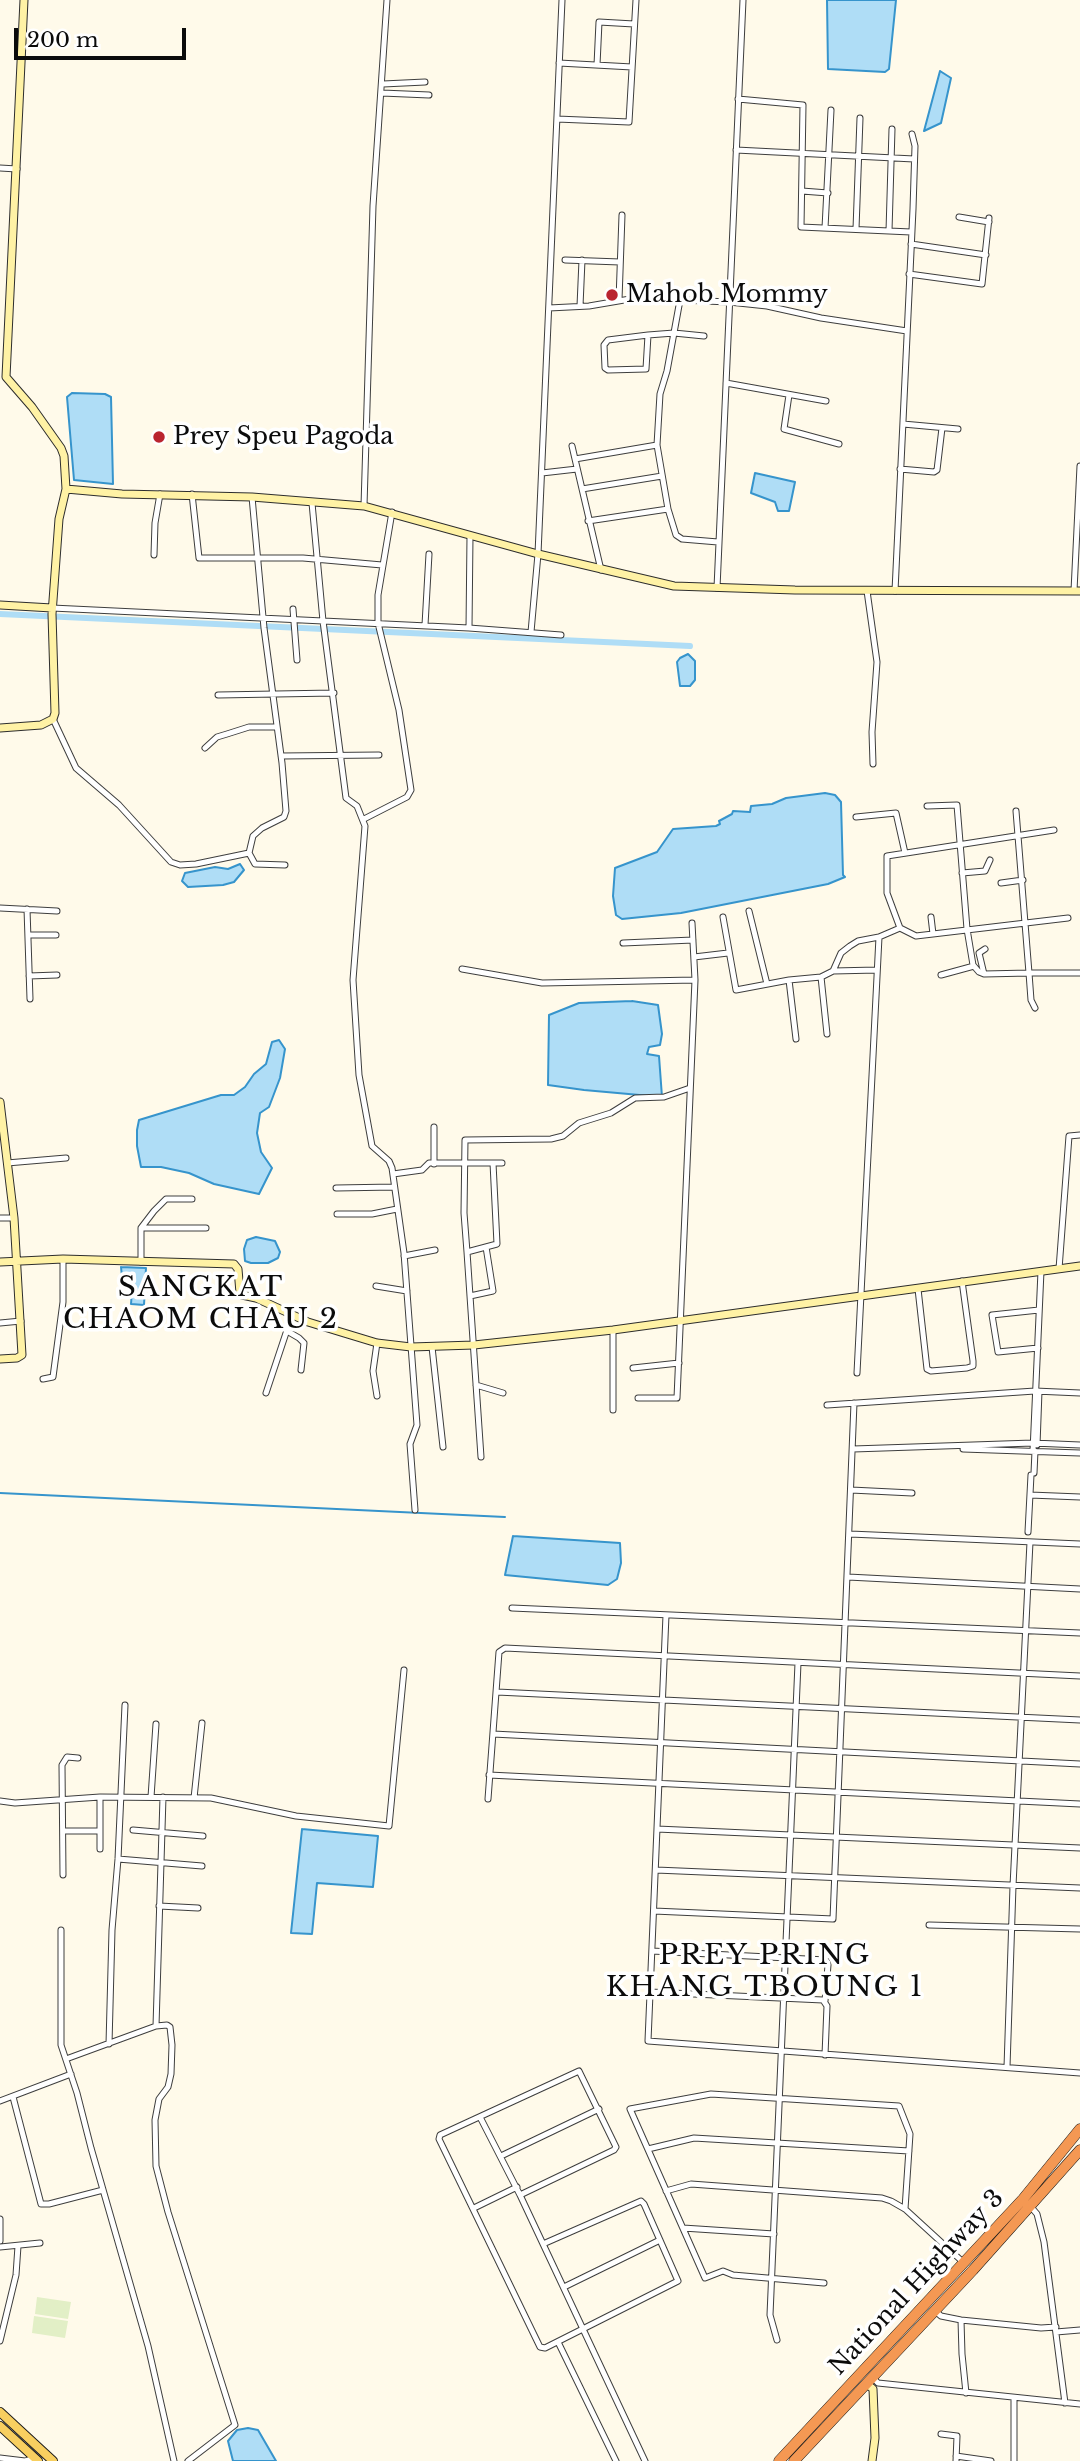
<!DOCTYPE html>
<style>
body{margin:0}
#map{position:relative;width:1080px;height:2461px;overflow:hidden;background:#fffaea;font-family:"Libre Baskerville",serif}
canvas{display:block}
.scale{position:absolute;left:14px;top:28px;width:172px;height:32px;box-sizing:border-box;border:4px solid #0b0b0b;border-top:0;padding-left:9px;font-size:21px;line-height:24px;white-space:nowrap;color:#0b0b0b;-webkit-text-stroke:5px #fff;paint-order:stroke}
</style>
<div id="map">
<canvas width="1080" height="2461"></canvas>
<div class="scale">200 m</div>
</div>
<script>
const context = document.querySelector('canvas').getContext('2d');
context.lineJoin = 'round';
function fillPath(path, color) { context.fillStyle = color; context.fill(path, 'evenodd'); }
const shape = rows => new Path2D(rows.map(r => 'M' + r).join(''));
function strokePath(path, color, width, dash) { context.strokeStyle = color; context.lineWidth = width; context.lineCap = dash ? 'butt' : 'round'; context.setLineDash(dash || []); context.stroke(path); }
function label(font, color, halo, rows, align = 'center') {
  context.font = font + ' "Libre Baskerville",serif'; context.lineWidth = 7; context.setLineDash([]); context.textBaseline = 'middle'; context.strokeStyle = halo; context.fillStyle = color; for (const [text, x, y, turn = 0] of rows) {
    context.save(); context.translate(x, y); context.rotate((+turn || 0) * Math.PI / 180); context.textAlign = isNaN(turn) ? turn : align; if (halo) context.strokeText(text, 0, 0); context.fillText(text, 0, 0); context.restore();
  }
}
fillPath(shape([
 [37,2297,71,2302,68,2319,35,2314],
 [34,2316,68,2321,65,2338,32,2333]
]), '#e2efc6');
const water = shape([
 [827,0,896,0,889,69,885,72,828,69,827,0],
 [940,71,951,78,941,123,924,131,940,71],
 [72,393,105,394,111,397,113,484,74,480,67,397,72,393],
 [755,473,795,482,789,511,778,511,775,502,751,493,755,473],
 [688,654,695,661,695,680,690,686,680,686,677,662,680,658,688,654],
 [825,793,835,795,841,802,843,875,845,877,828,884,681,913,622,919,616,915,613,896,615,868,657,852,673,829,716,826,720,824,719,821,732,814,733,811,750,812,751,806,772,804,786,798,825,793],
 [240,864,244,870,234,882,223,885,188,887,182,881,185,873,215,867,228,869,240,864],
 [632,1001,658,1005,662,1034,660,1045,649,1047,647,1054,659,1056,662,1097,584,1090,548,1085,549,1015,579,1003,632,1001],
 [279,1040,285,1049,280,1078,269,1107,260,1113,257,1133,261,1152,272,1168,259,1194,214,1184,189,1173,161,1167,141,1167,137,1146,137,1130,139,1120,221,1095,234,1095,245,1087,254,1074,266,1064,272,1042,279,1040],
 [256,1237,275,1241,280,1252,278,1258,268,1263,251,1263,245,1261,244,1249,247,1240,256,1237],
 [121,1267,146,1268,144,1305,131,1304,133,1278,122,1277,121,1267],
 [513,1536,620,1543,621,1563,617,1579,608,1585,505,1575,513,1536],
 [302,1829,378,1836,373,1887,317,1883,312,1934,291,1933,302,1829],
 [248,2428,258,2430,276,2461,233,2461,228,2441,237,2430,248,2428]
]);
fillPath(water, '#afddf6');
strokePath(water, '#3694cc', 2);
strokePath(shape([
 [0,1493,505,1517]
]), '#3694cc', 2);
strokePath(shape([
 [0,614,690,646]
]), '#afddf6', 6);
const street = shape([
 [559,63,632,67],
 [597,65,599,22,634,24],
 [383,84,425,82],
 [382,93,429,95],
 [738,99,803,105,801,227,911,232],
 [557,119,629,122,636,0],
 [736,150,914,159],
 [0,168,17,169],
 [802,191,828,193],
 [959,217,989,222],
 [825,228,831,110],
 [856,229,860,118],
 [889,231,892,129],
 [911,244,986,255],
 [565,260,620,262],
 [909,274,982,284,989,218],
 [619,300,622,215],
 [580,306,582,260],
 [549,308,589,306,636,298,729,302,767,306,821,318,907,331],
 [648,335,646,369,608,370,605,368,604,345,608,340,648,335,674,333,704,336],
 [726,383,826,401],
 [789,395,784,429,839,444],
 [903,424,958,429],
 [657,445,660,394,667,371,680,300],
 [572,446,575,459],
 [900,469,934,472,937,470,942,428],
 [542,473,577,469],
 [582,489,662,476],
 [192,494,199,558,303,558,382,565],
 [252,497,264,628,282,763,286,811,284,817,262,828,253,836,249,853,255,864,285,865],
 [312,503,323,621,346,798,357,806,365,826,353,980,359,1075,372,1146,389,1161,392,1168,404,1253,417,1425,410,1444,415,1510],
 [364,506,373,206,387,0],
 [588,521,668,509],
 [154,555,155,523,160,494],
 [601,570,575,459,657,445,668,509,676,535,682,539,718,542],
 [717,588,743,0],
 [867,591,877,662,872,732,873,764],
 [895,591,913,209,915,146,912,134],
 [1074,591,1080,466],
 [52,608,469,628,470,536],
 [293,609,297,660],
 [425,625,429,554],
 [469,628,561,635],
 [531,632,538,554,562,0],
 [218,695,334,693],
 [53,719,76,768,119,805,171,862,180,865,196,864,249,853],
 [205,748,217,737,227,734,249,727,277,727],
 [281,756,379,755],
 [927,806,957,805,967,929,973,965,979,972,984,974,1029,973,1031,1000,1035,1008],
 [1016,811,1029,973,1080,973],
 [856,817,896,813,905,853],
 [364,819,407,797,411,790,399,710,378,623,378,595,392,512],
 [1054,830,887,856,887,893,900,928,916,936,1068,918],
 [962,873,985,871,990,860],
 [1001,883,1023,880],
 [0,908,57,911],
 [27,909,30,999],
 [749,911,767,984],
 [723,917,736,990,789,980,821,977,833,971,841,953,850,946,858,941,879,937],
 [931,917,933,934],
 [28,935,56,935],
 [623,943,693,940],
 [694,957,728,953],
 [462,969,542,983,695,980],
 [833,971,877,970],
 [984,974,979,953,985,949],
 [941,975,974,966],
 [29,976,57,975],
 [821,977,827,1034],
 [789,980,796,1039],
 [7,1163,66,1158],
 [434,1164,434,1127],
 [393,1174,422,1170,429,1163,502,1163],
 [336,1188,394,1187],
 [337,1214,372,1214,397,1209],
 [0,1218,14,1218],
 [141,1228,206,1228],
 [467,1252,464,1213,465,1140,551,1139,563,1136,579,1123,611,1113,635,1098,664,1097,690,1088],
 [404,1256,435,1250],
 [141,1262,141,1228,154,1211,166,1199,192,1199],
 [1059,1269,1069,1136,1080,1135],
 [376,1286,407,1291],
 [918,1289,927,1369,931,1371,967,1368,973,1366,973,1361,962,1281],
 [470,1296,493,1291,486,1247],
 [0,1323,21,1321],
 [613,1330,613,1410],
 [287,1331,299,1338,304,1343,301,1370],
 [377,1343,373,1371,377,1396],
 [432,1347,443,1447],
 [1038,1348,998,1352,992,1315,1039,1310],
 [633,1368,679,1363],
 [857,1373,879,937,900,928],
 [43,1379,53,1377,63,1302,63,1259],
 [476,1385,503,1393],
 [266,1393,292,1315],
 [638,1398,677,1398,695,980,692,923],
 [827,1405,1035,1391,1080,1393],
 [1037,1445,1039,1391],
 [853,1449,1033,1443,1080,1445],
 [963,1449,1080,1453],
 [1033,1451,1041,1271],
 [481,1457,467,1252,497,1244,493,1163],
 [1034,1473,1035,1451],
 [851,1490,912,1493],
 [1030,1495,1080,1497],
 [1028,1532,1031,1475],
 [850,1534,1080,1544],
 [848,1577,1080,1589],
 [512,1608,1080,1633],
 [666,1615,648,2041,1080,2073],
 [497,1692,1080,1720],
 [493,1734,1080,1764],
 [489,1775,1080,1804],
 [151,1797,156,1724],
 [163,1797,156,2026,167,2025,170,2027,172,2045,171,2074,168,2087,159,2099,155,2120,156,2166,168,2212,235,2425,188,2461],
 [194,1798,202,1723],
 [488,1799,499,1652,505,1648,1080,1676],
 [0,1801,15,1803,100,1797,211,1798,296,1816,389,1826,404,1670],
 [657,1829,1080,1848],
 [133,1830,203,1836],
 [63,1831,100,1831],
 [100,1849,100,1797],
 [118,1859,202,1866],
 [656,1870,1080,1888],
 [63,1875,62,1765,67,1757,78,1758],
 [159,1906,198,1908],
 [654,1911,833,1919,854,1403],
 [929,1925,1080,1929],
 [61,1930,61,2045,77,2093,91,2148,148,2346,174,2461],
 [652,1951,826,1960,828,1965,825,2001],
 [650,1992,823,2000,827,2006,825,2055],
 [109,2044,112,1930,118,1859,125,1705],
 [66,2059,156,2026],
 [1007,2067,1013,1886,1030,1542],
 [13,2097,41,2204,49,2204,103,2190],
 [0,2101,71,2074],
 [480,2117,520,2195,645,2461],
 [648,2149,694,2138,909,2151],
 [501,2156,599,2109],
 [666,2191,691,2184,882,2198,891,2201,905,2209,964,2263],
 [520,2195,614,2150,616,2147,579,2071,440,2135,439,2139,540,2347,545,2348,678,2281,644,2204,641,2201,543,2244],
 [1031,2207,1037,2214,1044,2242,1065,2403],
 [474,2208,517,2187],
 [0,2219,0,2241],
 [683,2228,774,2234],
 [0,2247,40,2243],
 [824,2283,733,2275,723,2271,705,2278,630,2109,711,2094,899,2106,910,2134,905,2209],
 [564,2287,660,2240],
 [935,2311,941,2316,961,2320,1041,2328,1056,2327],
 [961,2320,962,2354,966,2393],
 [1056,2332,1080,2330],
 [777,2340,770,2315,798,1663],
 [0,2341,16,2275,18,2246],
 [558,2342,616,2461],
 [873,2378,878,2383,1080,2404],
 [941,2434,957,2436,956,2461],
 [956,2456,991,2461],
 [0,2458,25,2461,35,2458],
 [1014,2461,1014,2398]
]);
const secondary = shape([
 [66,489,122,494,252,497,364,506,538,554,674,586,795,590,1080,591],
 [0,605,52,608],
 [0,728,41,725,53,719,55,713,52,614,59,519,66,489,64,456,61,448,32,407,6,377,24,0],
 [0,1102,14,1218,22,1355,17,1358,0,1359],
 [0,1262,63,1259,234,1264,238,1269,240,1293,242,1295,256,1298,308,1322,344,1333,377,1343,411,1347,474,1345,613,1330,1080,1266],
 [867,2384,873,2389,875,2438,872,2461]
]);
const primary = shape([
 [0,2412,53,2461],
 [0,2426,38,2461]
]);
const highway = shape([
 [779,2461,1023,2199,1080,2129],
 [794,2461,973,2270,1080,2150]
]);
strokePath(street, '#3e3e3e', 7);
strokePath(secondary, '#2d2d2d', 9);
strokePath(primary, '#1c1c1c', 10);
strokePath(highway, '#1c1c1c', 11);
strokePath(street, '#fff', 5);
strokePath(secondary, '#fff2a5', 7);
strokePath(primary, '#f8cf60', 8);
strokePath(highway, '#f49853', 10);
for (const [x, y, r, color] of [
 [612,295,7,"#ba242f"],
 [159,437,7,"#ba242f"]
]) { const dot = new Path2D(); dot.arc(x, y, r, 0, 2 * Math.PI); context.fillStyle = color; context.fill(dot); strokePath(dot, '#fff', 2.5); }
label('24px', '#0b0b0b', '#fff', [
 ["Mahob Mommy",626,295],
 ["Prey Speu Pagoda",173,437]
], 'left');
label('24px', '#0b0b0b', '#fff', [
 ["National Highway 3",917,2283,-47]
]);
context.letterSpacing = '2px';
label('28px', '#0b0b0b', '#fff', [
 ["SANGKAT",201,1288],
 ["CHAOM CHAU 2",201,1320],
 ["PREY PRING",765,1956],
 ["KHANG TBOUNG 1",765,1988]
]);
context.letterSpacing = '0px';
</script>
